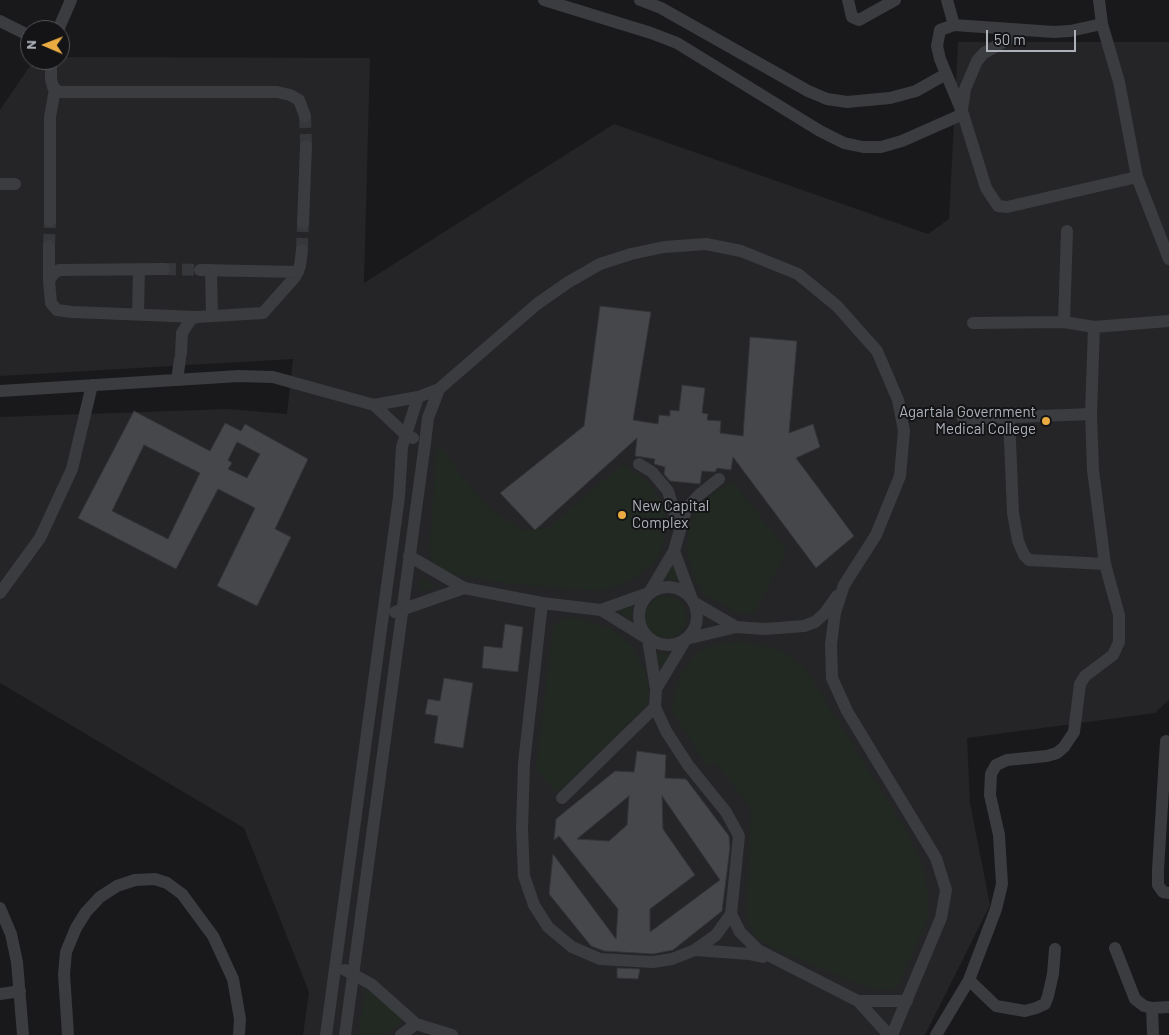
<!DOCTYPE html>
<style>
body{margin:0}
#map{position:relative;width:1169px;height:1035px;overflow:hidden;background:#19191b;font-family:Barlow,sans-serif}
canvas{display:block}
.north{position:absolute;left:20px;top:20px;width:50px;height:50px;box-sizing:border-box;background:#141416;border:1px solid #515358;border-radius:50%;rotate:271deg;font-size:14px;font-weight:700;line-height:20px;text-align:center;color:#acb1ba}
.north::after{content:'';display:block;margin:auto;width:18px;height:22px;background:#eaab42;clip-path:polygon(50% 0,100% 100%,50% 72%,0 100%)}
.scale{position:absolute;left:986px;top:30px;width:90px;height:22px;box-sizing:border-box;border:2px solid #acb1ba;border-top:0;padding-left:6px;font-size:15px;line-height:18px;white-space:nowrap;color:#acb1ba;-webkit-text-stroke:4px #141416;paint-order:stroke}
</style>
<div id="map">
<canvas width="1169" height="1035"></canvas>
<div class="north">N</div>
<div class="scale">50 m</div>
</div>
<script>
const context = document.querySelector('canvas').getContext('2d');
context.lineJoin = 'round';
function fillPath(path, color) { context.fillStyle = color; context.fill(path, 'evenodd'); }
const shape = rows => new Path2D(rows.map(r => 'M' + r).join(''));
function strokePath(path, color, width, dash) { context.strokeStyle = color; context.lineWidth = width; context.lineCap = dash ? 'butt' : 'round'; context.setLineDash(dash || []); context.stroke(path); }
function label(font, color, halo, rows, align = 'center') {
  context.font = font + ' Barlow,sans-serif'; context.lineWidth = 4; context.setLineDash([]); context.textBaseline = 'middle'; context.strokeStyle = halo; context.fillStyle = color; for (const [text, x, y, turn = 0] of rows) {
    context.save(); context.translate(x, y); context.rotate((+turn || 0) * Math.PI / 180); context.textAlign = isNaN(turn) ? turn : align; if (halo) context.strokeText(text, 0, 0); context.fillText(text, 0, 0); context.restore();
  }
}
fillPath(shape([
 [958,42,1169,42,1169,700,1155,713,967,738,970,803,990,905,925,1035,303,1035,309,992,244,828,0,683,0,417,228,409,287,414,293,359,0,376,0,110,34,60,60,60,60,57,370,58,364,283,614,124,928,234,949,219]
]), '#252528');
fillPath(shape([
 [437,446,445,452,461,475,491,510,522,530,548,528,623,464,649,482,666,509,663,547,654,563,638,576,619,586,599,591,512,584,454,574,434,565,429,553],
 [734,482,787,551,753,615,734,611,703,593,692,573,687,552,689,527,697,508,713,492],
 [674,564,680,582,665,578],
 [420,577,436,586,419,591],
 '645 617a21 21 0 1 1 42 0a21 21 0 1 1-42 0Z',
 [633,603,631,620,616,609],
 [572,617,609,628,631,644,645,672,649,693,648,704,557,793,536,770,553,627,564,618],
 [741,641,781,650,805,668,904,827,923,867,929,899,927,921,897,988,882,990,869,988,768,946,755,936,749,924,747,913,751,808,715,762,707,767,671,709,680,675,695,654,708,646],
 [655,653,670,654,662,668],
 [367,985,403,1021,384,1035,358,1035]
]), '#212922');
const building = shape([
 [600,306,651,312,633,420,658,424,659,415,670,416,670,410,679,411,682,385,705,388,702,413,708,414,707,420,721,421,720,433,743,436,750,337,797,341,789,433,813,424,820,447,796,458,854,536,816,568,733,457,731,470,717,468,715,472,702,471,700,484,670,481,664,474,665,467,654,464,655,459,635,456,637,438,535,530,500,493,584,426,600,306],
 [134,411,210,451,225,423,241,431,245,424,308,459,275,529,291,537,257,606,217,586,255,508,218,489,176,569,78,518,134,411],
 [237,442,260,454,247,478,228,469,232,463,228,460,237,442],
 [144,445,200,473,168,539,112,511,144,445],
 [505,624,523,627,518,672,482,668,484,646,502,648,505,624],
 [444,678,473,683,463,748,434,743,438,716,425,714,428,699,440,701,444,678],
 [637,751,666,755,665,778,686,779,729,836,730,848,722,911,673,950,653,954,604,951,591,946,549,894,553,854,616,939,618,909,559,836,554,840,556,819,615,771,634,772,637,751],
 [629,796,627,825,609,841,577,839,629,796],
 [662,796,720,880,650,932,650,909,695,875,663,829,662,796],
 [617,968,640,969,638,979,617,978,617,968]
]);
fillPath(building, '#46474b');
strokePath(building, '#333437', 1);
strokePath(shape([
 [305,116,306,146],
 [49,246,50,221],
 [302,250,303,223],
 [164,269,200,270]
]), '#36373b', 12, [12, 6]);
strokePath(shape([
 [544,0,651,33,677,43,820,131,844,143,863,147,881,147,902,141,963,114,940,59,937,46,940,30,954,25,1054,32,1070,31,1102,24],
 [640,0,661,8,808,91,827,99,847,102,890,98,916,91,946,74],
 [848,0,852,17,859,20,895,0],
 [947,0,954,25],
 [1099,0,1102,24,1119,82,1137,177,1169,259],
 [0,21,30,36],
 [58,30,71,0],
 [51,60,51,79,53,87,59,92,277,92,290,95,299,100,305,116],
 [962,110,965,89,977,61,984,53,1024,30],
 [963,114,986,188,998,206,1007,207,1137,177],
 [0,184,15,184],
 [50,221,50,117,55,89],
 [303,223,306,146],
 [164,269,59,270,53,274,49,281,51,303,57,310,72,312,197,317],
 [200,270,298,272],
 [211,270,212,316],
 [49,281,49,246],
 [138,314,139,269],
 [1064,322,1067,231],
 [973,323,1064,322,1094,327,1169,321],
 [181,354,182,333,191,319,197,317,263,313,295,277,300,266,302,250],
 [177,380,180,359],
 [0,391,239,376,273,377,374,405,407,436,413,438],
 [374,405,418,397,439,389,537,304,567,283,600,264,631,254,664,247,706,244,741,251,798,274,837,306,877,351,898,400,904,431,900,476,876,535,844,585,835,613,831,644,832,678,847,711,936,858,946,890,941,918,892,1035],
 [1009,417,1013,513,1018,541,1024,555,1029,560,1105,564,1093,470,1091,414,1094,327],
 [963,419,1091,414],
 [639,464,652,472,668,491,679,528],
 [719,479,699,495,686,509,674,551,693,602,736,627],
 [409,556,464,588,542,603,601,610,649,593,674,551],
 '639 616a29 29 0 1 1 58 0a29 29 0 1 1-58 0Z',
 [0,593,40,538,72,469,92,385],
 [542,603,524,763,522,829,524,876,534,905,548,927,572,947,600,959,653,962,672,959,695,950,716,935,731,914,740,932,758,950,858,1001,889,1035],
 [601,610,648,639,656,689],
 [395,612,464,588],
 [655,707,666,731,688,765,726,812,739,836,731,914],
 [1166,741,1158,870,1158,885,1163,892,1169,893],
 [562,798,655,707,656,689,686,639,736,627,765,629,804,626,815,622,825,613,837,596],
 [0,908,11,934,17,962,23,1035],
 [1115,948,1135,999,1144,1006,1152,1008,1169,1007],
 [695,950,749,954,763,957],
 [345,970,371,984,416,1024,452,1035],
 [969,980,996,1006,1025,1011,1036,1008,1045,1004,1048,996,1053,974,1055,949],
 [0,994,20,991],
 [858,1001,907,1001],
 [1152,1008,1153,1035],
 [68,1035,64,974,66,952,76,928,86,912,100,897,117,886,135,880,155,879,167,883,182,894,213,936,233,979,240,1019,239,1035],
 [326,1035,399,497,402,447,418,397],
 [345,1035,425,443,428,418,439,389],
 [401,1035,416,1024],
 [936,1035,969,980,996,909,1002,884,999,835,990,795,991,774,996,765,1007,760,1047,756,1057,753,1064,747,1074,732,1080,684,1085,676,1113,655,1119,642,1119,615,1105,564]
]), '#3a3c40', 12);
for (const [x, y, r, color] of [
 [1046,421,5,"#eaab42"],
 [622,515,5,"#eaab42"]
]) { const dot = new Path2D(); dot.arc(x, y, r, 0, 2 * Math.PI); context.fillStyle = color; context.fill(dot); strokePath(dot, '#141416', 2); }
label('15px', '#acb1ba', '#141416', [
 ["Agartala Government",1036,412],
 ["Medical College",1036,429],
 ["New Capital",632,506,"left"],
 ["Complex",632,523,"left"]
], 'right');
</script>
